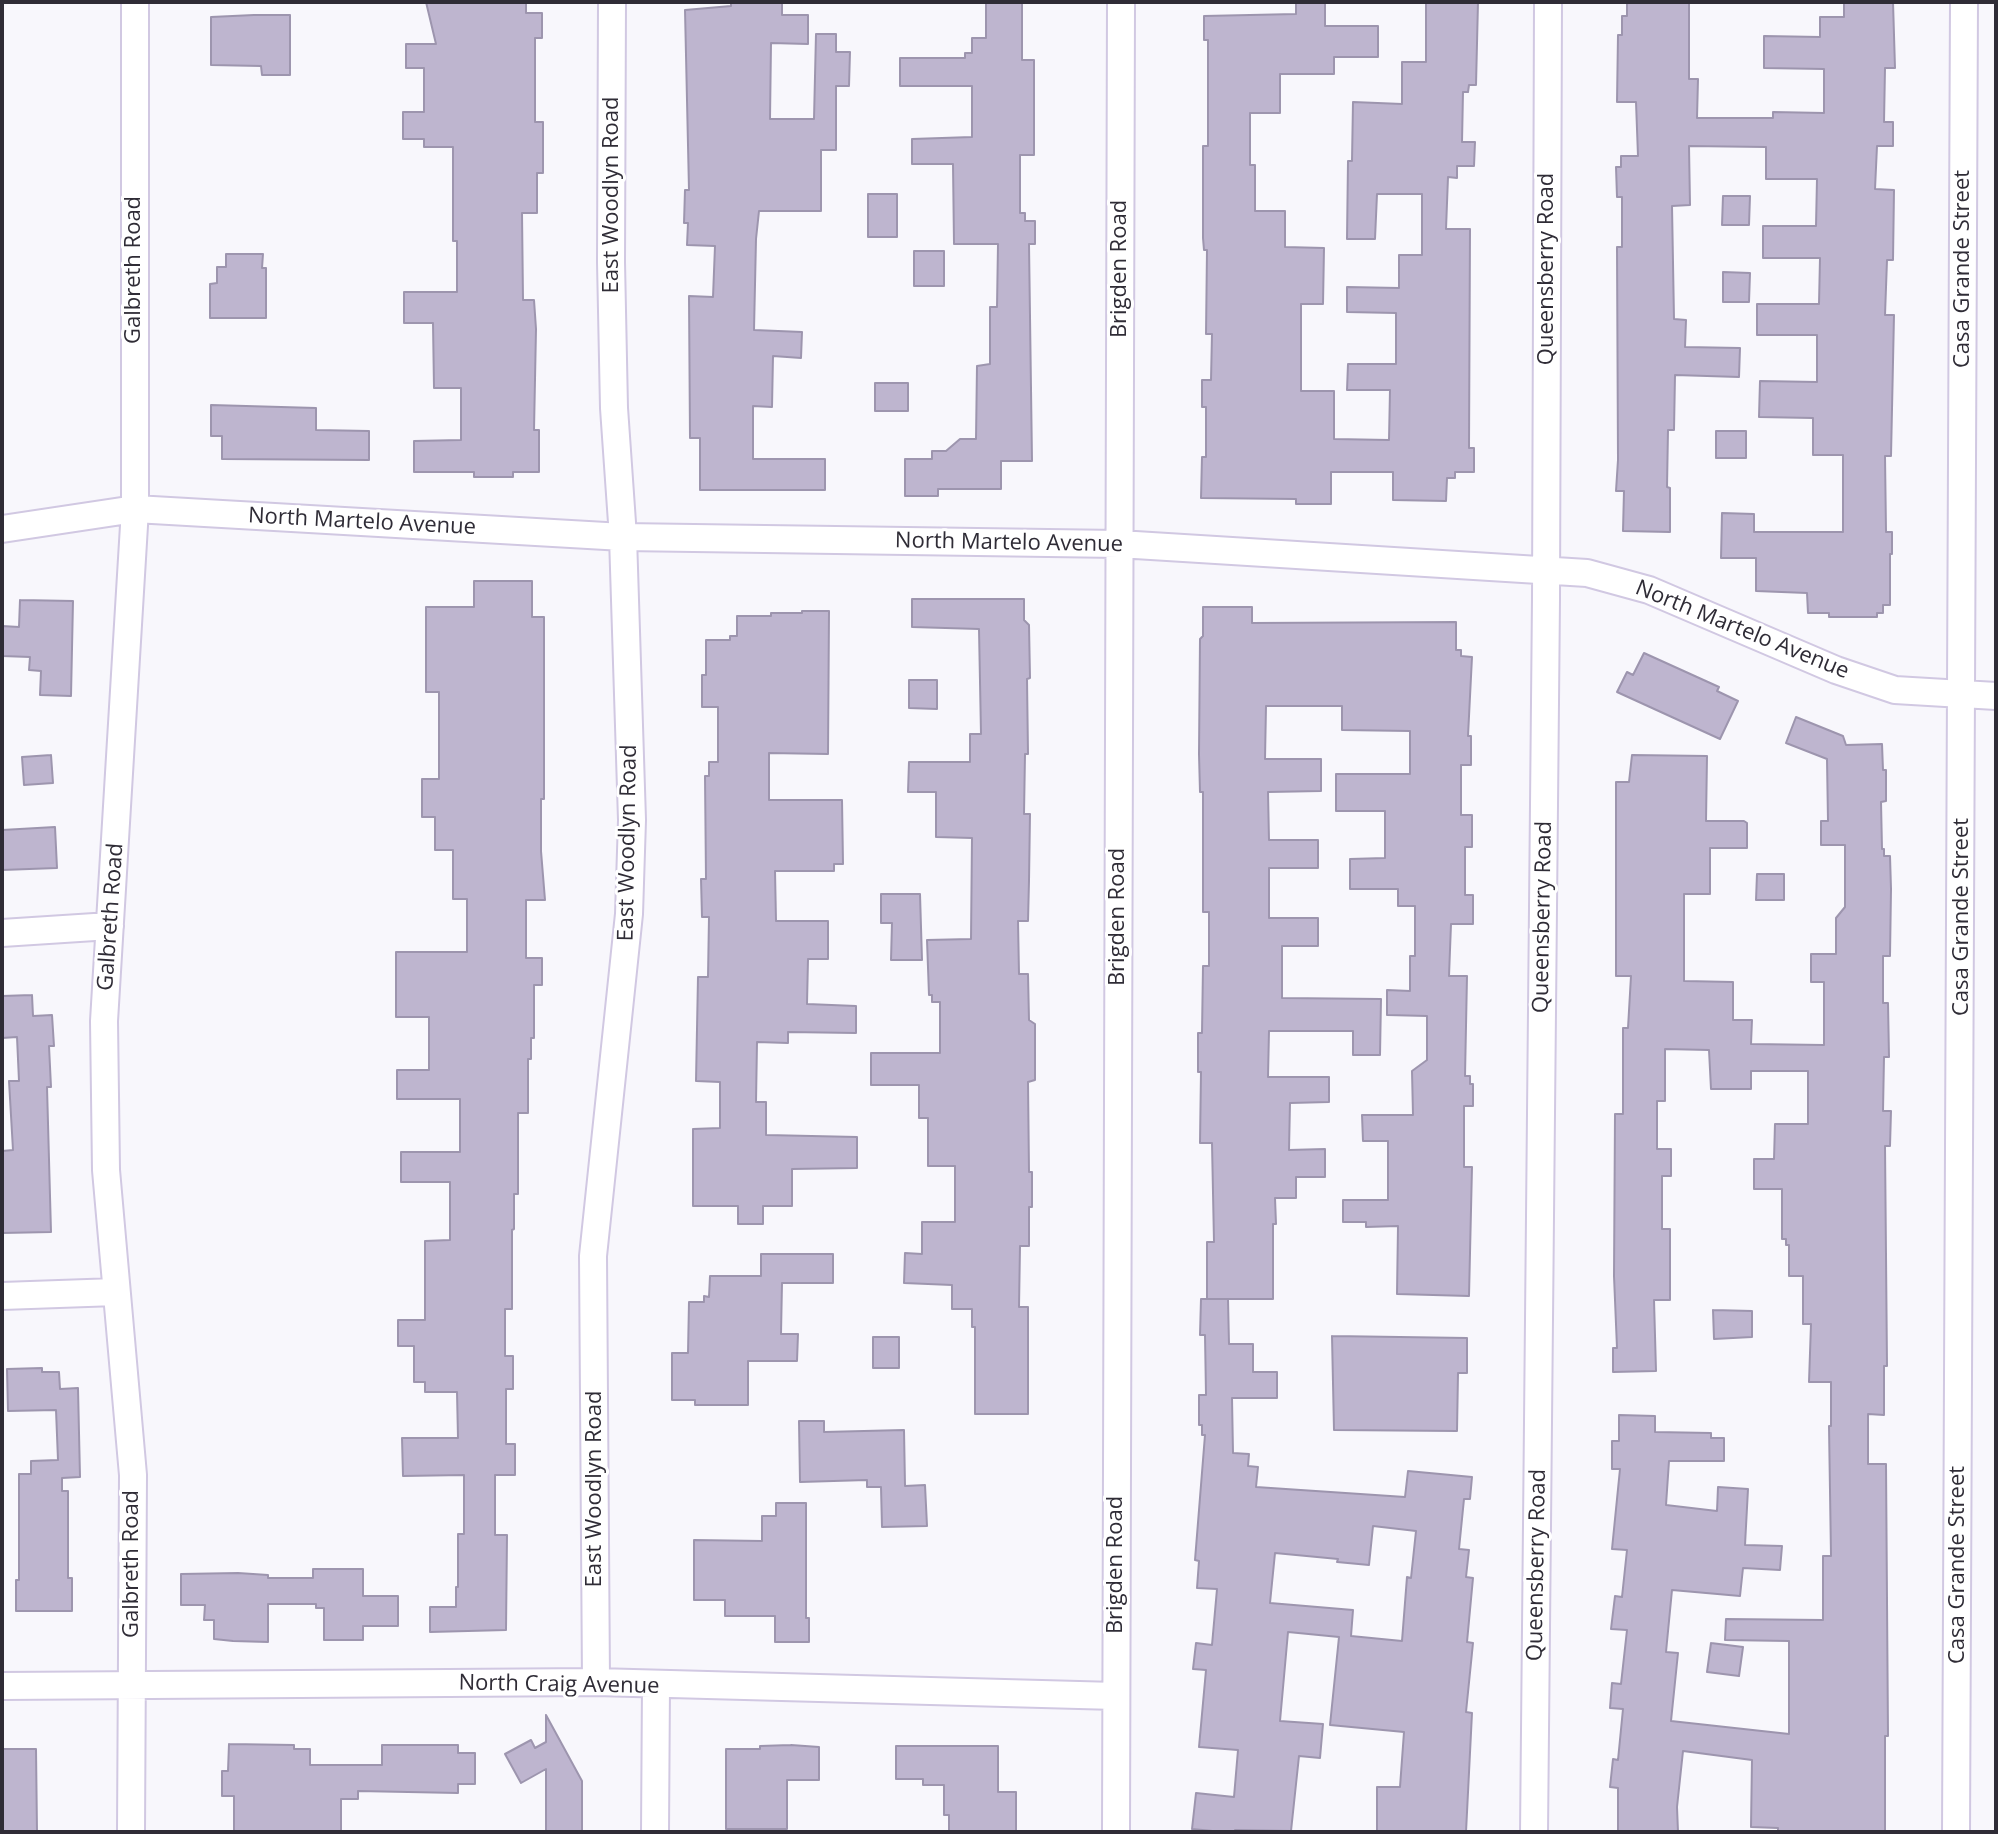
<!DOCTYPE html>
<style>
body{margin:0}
#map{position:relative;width:1998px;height:1834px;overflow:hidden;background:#f8f7fc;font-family:"Open Sans",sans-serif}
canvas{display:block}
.frame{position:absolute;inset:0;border:4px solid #2f2c36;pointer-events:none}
</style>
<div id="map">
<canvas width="1998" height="1834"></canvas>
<div class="frame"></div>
</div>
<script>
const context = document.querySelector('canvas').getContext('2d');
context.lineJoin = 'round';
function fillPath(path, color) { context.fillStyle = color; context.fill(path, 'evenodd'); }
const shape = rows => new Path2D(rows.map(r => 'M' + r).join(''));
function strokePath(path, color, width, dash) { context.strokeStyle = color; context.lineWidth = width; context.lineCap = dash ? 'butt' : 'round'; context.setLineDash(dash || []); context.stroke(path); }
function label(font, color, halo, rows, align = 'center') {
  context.font = font + ' "Open Sans",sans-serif'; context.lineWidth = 6; context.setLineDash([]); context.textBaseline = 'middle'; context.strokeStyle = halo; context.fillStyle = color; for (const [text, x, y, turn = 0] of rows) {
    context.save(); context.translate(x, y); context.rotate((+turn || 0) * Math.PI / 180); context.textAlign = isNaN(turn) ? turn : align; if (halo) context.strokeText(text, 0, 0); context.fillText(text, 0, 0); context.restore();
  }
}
const building = shape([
 [426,2,526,2,526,13,542,13,542,38,535,38,535,122,543,122,543,173,537,173,537,213,522,213,523,300,534,300,536,329,534,430,539,430,539,472,513,472,513,477,474,477,474,472,414,472,414,441,461,440,461,388,434,388,433,323,404,323,404,292,457,292,457,241,453,241,453,147,424,147,424,139,403,139,403,112,424,112,424,68,406,68,406,44,436,44,426,2],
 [731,2,782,2,782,15,808,15,808,44,771,43,770,119,814,119,816,34,836,34,836,52,850,52,849,86,836,86,836,150,821,150,821,211,759,211,756,239,754,330,802,332,801,358,773,356,772,407,753,406,753,459,825,459,825,490,700,490,700,438,690,438,689,296,713,297,715,246,687,245,688,223,684,223,685,190,689,190,685,10,731,6,731,2],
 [986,2,1022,2,1022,60,1034,60,1034,155,1020,155,1020,213,1025,213,1025,221,1035,221,1035,244,1029,244,1032,461,1001,461,1001,489,938,489,938,496,905,496,905,459,932,459,932,451,946,451,960,439,976,439,977,366,990,364,990,307,997,307,998,244,954,244,953,164,912,164,912,139,972,137,972,86,900,86,900,58,965,58,965,53,972,53,972,38,986,38,986,2],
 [1296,2,1325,2,1325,26,1378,26,1378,57,1334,57,1334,74,1280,74,1280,113,1250,113,1250,165,1255,165,1255,211,1285,211,1285,247,1324,248,1323,304,1301,304,1301,391,1334,391,1334,439,1389,440,1390,390,1347,390,1348,364,1396,364,1396,313,1347,312,1347,287,1399,288,1399,255,1422,255,1422,194,1377,194,1375,239,1347,239,1348,161,1352,161,1353,102,1402,104,1402,62,1426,62,1426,2,1478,2,1476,85,1469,85,1468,92,1463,92,1462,142,1475,142,1474,166,1457,166,1457,178,1448,177,1446,229,1470,229,1469,448,1474,448,1474,472,1455,472,1455,478,1447,478,1446,501,1393,500,1393,472,1331,472,1331,504,1296,504,1296,499,1201,498,1202,457,1206,457,1206,407,1202,407,1202,380,1211,380,1212,334,1206,334,1207,250,1204,250,1203,238,1203,146,1208,146,1208,40,1204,40,1204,16,1296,14,1296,2],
 [1629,2,1689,2,1689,79,1698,79,1697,118,1773,118,1773,112,1824,113,1824,69,1764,68,1764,36,1820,37,1820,17,1844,17,1844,2,1893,2,1895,68,1885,68,1884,122,1893,122,1893,146,1877,146,1875,189,1894,190,1893,260,1887,260,1885,315,1894,315,1891,456,1885,456,1886,532,1892,532,1892,554,1890,554,1890,605,1883,605,1883,613,1877,613,1877,617,1829,617,1829,613,1808,613,1807,593,1756,591,1756,558,1721,558,1722,513,1754,514,1754,532,1843,532,1843,455,1813,455,1813,418,1759,417,1760,381,1817,382,1817,335,1757,335,1757,304,1819,304,1820,258,1763,258,1763,226,1816,226,1817,179,1766,179,1766,147,1689,146,1690,205,1672,206,1674,319,1686,320,1685,347,1740,348,1739,377,1675,375,1674,430,1668,430,1667,487,1670,488,1670,532,1623,531,1624,491,1616,491,1618,460,1617,247,1622,247,1622,197,1617,197,1616,167,1621,167,1621,156,1638,156,1636,102,1617,102,1618,35,1622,35,1622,16,1627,16,1627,4,1629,2],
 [254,15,290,15,290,75,262,75,261,66,211,65,211,17,254,15],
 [868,194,897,194,897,237,868,237,868,194],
 [1723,196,1750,196,1749,225,1722,225,1723,196],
 [914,251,944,251,944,286,914,286,914,251],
 [226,254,263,254,262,268,266,268,266,318,210,318,210,284,217,283,217,267,226,267,226,254],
 [1723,272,1750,273,1749,302,1723,302,1723,272],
 [875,383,908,383,908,411,875,411,875,383],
 [211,405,316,408,316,430,369,431,369,460,222,459,222,436,211,436,211,405],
 [1716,431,1746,431,1746,458,1716,458,1716,431],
 [474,581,532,581,532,617,544,617,544,799,541,799,541,851,545,900,526,900,526,958,542,958,542,985,534,985,534,1038,531,1038,531,1059,528,1059,528,1113,518,1113,518,1194,514,1194,514,1229,512,1230,512,1309,505,1309,505,1356,513,1356,513,1389,506,1389,506,1444,515,1444,515,1475,495,1475,495,1535,507,1535,506,1630,430,1632,430,1607,456,1607,456,1587,458,1587,458,1534,464,1534,464,1475,403,1476,402,1438,458,1438,457,1392,425,1392,425,1382,414,1382,414,1346,398,1346,398,1320,425,1320,425,1241,450,1240,450,1182,401,1182,401,1152,460,1152,460,1099,397,1099,397,1070,429,1070,429,1017,396,1017,396,952,467,952,467,899,453,899,453,850,435,850,435,817,422,817,422,779,439,779,439,692,426,692,426,607,474,607,474,581],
 [912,599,1024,599,1024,620,1029,625,1030,678,1027,679,1028,754,1025,754,1024,814,1030,814,1029,881,1028,921,1018,921,1019,974,1028,974,1029,1020,1035,1024,1035,1080,1028,1082,1029,1172,1032,1172,1032,1207,1029,1207,1029,1246,1020,1246,1019,1307,1028,1307,1028,1414,975,1414,975,1327,972,1327,972,1309,952,1309,952,1285,904,1283,905,1253,922,1254,922,1222,955,1222,955,1166,928,1166,928,1118,919,1118,919,1085,871,1085,871,1053,940,1053,940,1002,932,1002,932,995,929,995,927,940,971,939,972,838,936,837,936,792,908,792,909,762,970,762,970,734,981,734,979,629,912,627,912,599],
 [20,600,73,601,71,696,40,695,41,671,29,670,30,657,2,656,2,626,19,627,20,600],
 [1203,607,1252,607,1252,623,1456,622,1456,650,1461,650,1461,656,1472,657,1468,736,1471,736,1471,765,1461,765,1461,815,1472,815,1472,847,1465,847,1465,895,1473,895,1473,924,1451,924,1449,976,1467,976,1465,1076,1470,1076,1470,1084,1473,1084,1473,1106,1464,1106,1464,1167,1472,1167,1469,1296,1397,1294,1398,1226,1366,1227,1366,1222,1343,1222,1343,1200,1388,1200,1388,1141,1363,1141,1362,1115,1413,1115,1412,1071,1427,1060,1427,1016,1387,1015,1387,990,1410,991,1410,956,1415,956,1415,906,1398,906,1398,889,1350,889,1350,859,1385,858,1385,811,1336,811,1336,774,1410,774,1410,731,1342,730,1342,706,1266,706,1265,759,1321,759,1321,791,1268,792,1269,840,1318,840,1318,868,1269,868,1269,918,1318,918,1318,946,1282,946,1282,998,1381,999,1380,1055,1353,1055,1353,1031,1269,1031,1268,1077,1329,1077,1329,1102,1290,1103,1289,1150,1325,1149,1325,1177,1296,1177,1296,1198,1275,1198,1276,1224,1273,1224,1273,1299,1207,1299,1207,1242,1214,1242,1212,1143,1200,1143,1201,1072,1198,1072,1198,1033,1202,1033,1203,966,1209,966,1209,912,1203,912,1203,792,1200,792,1199,754,1200,639,1203,636,1203,607],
 [802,611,829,611,828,754,769,753,769,800,842,800,843,864,834,864,834,871,775,871,776,921,828,921,828,959,808,959,807,1004,856,1006,856,1033,788,1032,788,1043,757,1042,756,1102,766,1102,766,1135,857,1137,857,1168,792,1169,792,1206,763,1206,763,1224,738,1224,738,1206,693,1206,693,1129,720,1128,720,1082,696,1081,698,977,708,977,709,917,702,917,701,879,706,879,705,776,709,776,709,762,718,762,718,707,702,707,702,675,706,675,706,640,730,640,730,636,737,636,737,616,771,616,771,613,802,613,802,611],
 [1644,653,1719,687,1717,691,1738,701,1720,739,1617,692,1627,672,1633,675,1644,653],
 [909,680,937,680,937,709,909,708,909,680],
 [1796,717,1843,736,1846,745,1882,744,1883,770,1886,770,1886,801,1881,802,1882,849,1884,849,1884,856,1890,856,1891,889,1890,956,1883,956,1883,1003,1888,1003,1889,1057,1884,1057,1883,1111,1891,1111,1890,1146,1885,1146,1887,1366,1884,1366,1884,1415,1868,1414,1868,1464,1886,1464,1888,1736,1885,1736,1885,1832,1778,1832,1778,1828,1751,1827,1752,1760,1683,1751,1677,1807,1678,1832,1618,1832,1618,1788,1610,1787,1613,1759,1618,1760,1623,1709,1610,1708,1612,1683,1621,1684,1627,1630,1611,1629,1615,1596,1622,1597,1627,1550,1612,1549,1620,1469,1612,1469,1612,1441,1619,1441,1619,1415,1655,1416,1655,1432,1711,1433,1711,1438,1724,1438,1724,1461,1669,1461,1666,1505,1717,1511,1718,1487,1748,1489,1745,1545,1782,1546,1780,1570,1743,1568,1740,1596,1672,1590,1666,1652,1678,1653,1671,1721,1789,1734,1789,1641,1725,1640,1726,1619,1823,1620,1823,1556,1831,1556,1829,1426,1831,1426,1831,1382,1809,1382,1811,1324,1803,1324,1803,1276,1789,1276,1789,1245,1786,1245,1786,1239,1782,1239,1782,1189,1754,1189,1754,1159,1774,1159,1775,1124,1808,1124,1808,1071,1751,1071,1751,1089,1711,1089,1709,1050,1665,1049,1665,1101,1657,1101,1657,1149,1671,1149,1671,1176,1662,1176,1662,1229,1670,1229,1670,1300,1654,1300,1656,1371,1613,1372,1613,1348,1617,1348,1614,1276,1615,1114,1623,1114,1623,1028,1628,1028,1631,976,1616,976,1616,782,1629,782,1632,755,1707,756,1706,821,1744,821,1747,823,1747,848,1710,848,1710,894,1684,894,1684,981,1733,982,1733,1020,1752,1020,1751,1044,1824,1045,1824,982,1811,982,1811,954,1836,954,1836,918,1845,907,1845,845,1821,845,1821,821,1828,821,1827,759,1786,743,1796,717],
 [51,755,53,783,24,785,22,757,51,755],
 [55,827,57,868,2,870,2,830,55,827],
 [1757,874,1784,874,1784,900,1756,900,1757,874],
 [881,894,920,894,922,960,891,960,892,923,881,923,881,894],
 [32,995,33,1016,52,1015,54,1046,49,1046,51,1087,47,1087,51,1232,2,1233,2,1151,13,1150,9,1081,19,1081,17,1037,2,1038,2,996,32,995],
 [761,1254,833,1254,833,1283,782,1283,781,1334,798,1334,797,1361,748,1361,748,1405,695,1405,695,1400,672,1400,672,1353,688,1353,689,1302,704,1302,704,1296,709,1297,710,1276,761,1276,761,1254],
 [1201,1299,1228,1299,1229,1344,1253,1344,1253,1372,1277,1372,1277,1398,1232,1398,1233,1453,1249,1454,1248,1466,1258,1467,1256,1487,1405,1497,1408,1471,1472,1477,1470,1499,1464,1499,1459,1549,1469,1550,1466,1577,1473,1578,1467,1642,1473,1643,1466,1712,1472,1713,1466,1832,1377,1832,1377,1787,1400,1787,1404,1732,1330,1725,1339,1637,1288,1632,1280,1721,1323,1724,1320,1758,1299,1756,1291,1831,1235,1830,1235,1832,1223,1832,1192,1829,1196,1793,1234,1797,1238,1750,1199,1747,1206,1670,1193,1669,1196,1643,1212,1645,1217,1589,1197,1588,1199,1561,1195,1560,1205,1435,1202,1435,1202,1425,1199,1425,1199,1395,1206,1395,1205,1335,1200,1335,1201,1299],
 [1373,1526,1416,1531,1411,1578,1407,1577,1402,1641,1351,1636,1353,1610,1270,1603,1275,1553,1338,1559,1337,1562,1369,1565,1373,1526],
 [1713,1310,1752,1311,1752,1337,1714,1339,1713,1310],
 [1332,1336,1467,1338,1467,1373,1458,1373,1457,1431,1334,1430,1332,1336],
 [873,1337,899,1337,899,1368,873,1368,873,1337],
 [42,1368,42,1372,59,1372,60,1389,78,1388,80,1477,62,1478,62,1491,68,1491,68,1578,72,1578,72,1611,16,1611,16,1580,19,1580,19,1474,31,1474,31,1461,58,1460,56,1410,8,1411,7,1369,42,1368],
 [799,1421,824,1421,824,1432,904,1430,905,1486,925,1485,927,1526,882,1527,881,1487,867,1487,867,1480,800,1482,799,1421],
 [776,1503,806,1503,806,1618,809,1618,809,1642,775,1642,775,1616,725,1616,725,1600,694,1600,694,1540,762,1541,762,1516,776,1516,776,1503],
 [313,1569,363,1569,363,1596,398,1596,398,1626,363,1626,363,1640,324,1640,324,1608,316,1608,316,1604,268,1604,268,1642,233,1641,214,1639,214,1620,204,1620,205,1605,181,1605,181,1574,238,1573,268,1575,268,1578,313,1578,313,1569],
 [1711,1643,1743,1647,1739,1676,1707,1672,1711,1643],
 [546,1715,582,1781,582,1832,546,1832,546,1769,521,1783,505,1754,531,1740,535,1748,546,1742,546,1715],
 [229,1744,294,1745,294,1749,310,1749,310,1765,382,1765,382,1745,458,1745,458,1753,475,1753,475,1784,458,1784,458,1793,358,1791,358,1799,341,1799,341,1832,234,1832,234,1796,222,1796,222,1771,228,1771,229,1744],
 [791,1745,819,1747,819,1780,787,1780,787,1829,726,1829,726,1749,760,1749,760,1746,791,1745],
 [896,1746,998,1746,998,1792,1016,1792,1016,1832,949,1832,949,1815,944,1815,944,1785,923,1785,923,1779,896,1779,896,1746],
 [2,1749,36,1749,37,1832,2,1832,2,1749]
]);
fillPath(building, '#beb5cf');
strokePath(building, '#9d95ae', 2);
const street = shape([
 [2,529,135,509,623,537,1119,544,1587,573,1649,590,1836,670,1895,690,1996,696],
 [2,933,110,926],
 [2,1296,116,1292],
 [596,1682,593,1256,629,914,632,820,623,537,614,408,611,262,612,2],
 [2,1686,596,1682,1116,1696],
 [131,1832,133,1475,106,1170,104,1021,135,509,135,2],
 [655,1832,656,1685],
 [1116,1832,1121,2],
 [1534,1832,1546,599,1548,2],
 [1956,1832,1964,2]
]);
strokePath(street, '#d1c8e2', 30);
strokePath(street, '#fff', 26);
label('22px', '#2f2c36', '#fff', [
 ["East Woodlyn Road",612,195,-90],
 ["Brigden Road",1120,269,-90],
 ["Queensberry Road",1547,269,-90],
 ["Casa Grande Street",1963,269,-90],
 ["Galbreth Road",134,270,-90],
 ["North Martelo Avenue",362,522,3],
 ["North Martelo Avenue",1009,543,1],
 ["North Martelo Avenue",1742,630,22],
 ["East Woodlyn Road",628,843,-89],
 ["Galbreth Road",111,917,-86],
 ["Brigden Road",1118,917,-90],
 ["Queensberry Road",1543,917,-89],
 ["Casa Grande Street",1962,917,-90],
 ["East Woodlyn Road",595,1489,-90],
 ["Galbreth Road",132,1564,-90],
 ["Brigden Road",1116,1565,-90],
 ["Queensberry Road",1537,1565,-89],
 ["Casa Grande Street",1958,1565,-90],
 ["North Craig Avenue",559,1685,1]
]);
</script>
